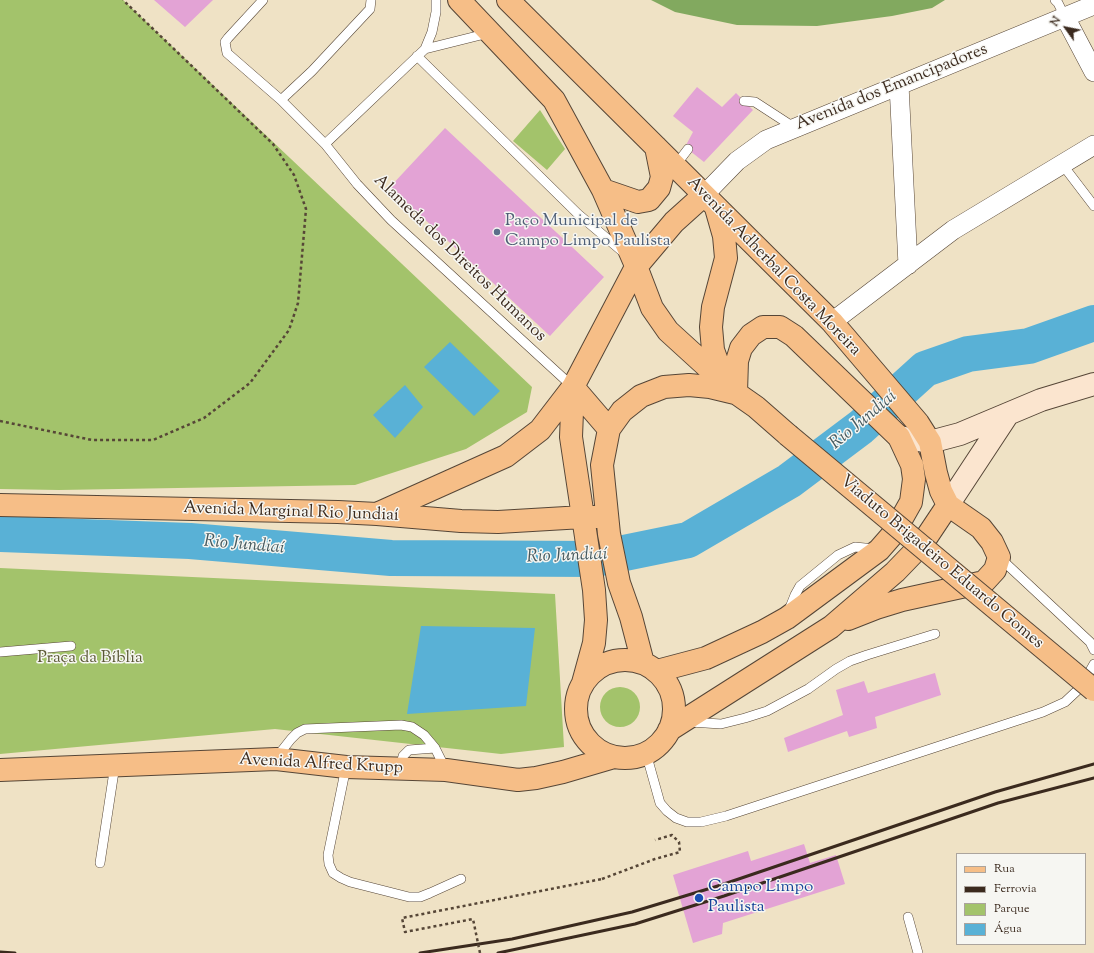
<!DOCTYPE html>
<meta charset="utf-8">
<style>
body{margin:0}
#map{position:relative;width:1094px;height:953px;overflow:hidden;background:#efe2c5;font-family:"Sorts Mill Goudy",serif}
canvas{display:block}
.legend{position:absolute;left:956px;top:853px;width:130px;height:92px;box-sizing:border-box;background:#f6f6f2;border:1px solid #aba49d;margin:0;padding:5px 7px;list-style:none;font-size:12px;color:#3b2a1e}
.legend li{display:flex;align-items:center;gap:8px;height:20px}
.legend b{width:20px;border:1px solid #aba49d}
.north{position:absolute;left:1046px;top:8px;width:40px;height:40px;-webkit-text-stroke:3px #f6f6f2;paint-order:stroke;rotate:303deg;font-size:11px;font-weight:700;line-height:16px;text-align:center;color:#3b2a1e}
.north::after{content:'';display:block;margin:auto;width:14px;height:18px;background:#3b2a1e;clip-path:polygon(50% 0,100% 100%,50% 72%,0 100%)}
</style>
<div id="map">
<canvas width="1094" height="953"></canvas>
<ul class="legend">
<li><b style="height:5px;background:#f6be87"></b>Rua</li>
<li><b style="height:5px;background:#3b2a1e"></b>Ferrovia</li>
<li><b style="height:11px;background:#a3c36b"></b>Parque</li>
<li><b style="height:11px;background:#59b1d6"></b>Água</li>
</ul>
<div class="north">N</div>
</div>
<script>
const context = document.querySelector('canvas').getContext('2d');
context.lineJoin = 'round';
function fillPath(path, color) { context.fillStyle = color; context.fill(path, 'evenodd'); }
const shape = rows => new Path2D(rows.map(r => 'M' + r).join(''));
function strokePath(path, color, width, dash) { context.strokeStyle = color; context.lineWidth = width; context.lineCap = dash ? 'butt' : 'round'; context.setLineDash(dash || []); context.stroke(path); }
function label(font, color, halo, rows, align = 'center') {
  context.font = font + ' "Sorts Mill Goudy",serif'; context.lineWidth = 3; context.setLineDash([]); context.textBaseline = 'middle'; context.strokeStyle = halo; context.fillStyle = color; for (const [text, x, y, turn = 0] of rows) {
    context.save(); context.translate(x, y); context.rotate((+turn || 0) * Math.PI / 180); context.textAlign = isNaN(turn) ? turn : align; if (halo) context.strokeText(text, 0, 0); context.fillText(text, 0, 0); context.restore();
  }
}
fillPath(shape([
 [0,0,123,0,532,387,527,412,466,449,355,485,59,490,0,489],
 [540,110,565,149,547,170,513,141],
 [0,568,555,594,564,747,501,754,275,729,0,754],
 '600 707a20 20 0 1 1 40 0a20 20 0 1 1-40 0Z'
]), '#a3c36b');
fillPath(shape([
 [651,0,945,0,932,8,892,16,817,26,737,25,675,12]
]), '#82a95f');
fillPath(shape([
 [450,342,500,391,474,416,424,367],
 [405,385,423,407,395,438,373,415],
 [421,626,535,628,526,706,407,714]
]), '#59b1d6');
strokePath(shape([
 [0,534,190,541,391,558,595,559,688,540,789,481,861,427,925,369,968,354,1029,346,1094,323]
]), '#59b1d6', 36);
fillPath(shape([
 [154,0,213,0,185,27],
 [697,87,722,107,736,93,753,110,704,162,685,147,693,132,673,116],
 [445,128,604,277,550,336,390,187],
 [935,673,941,695,875,717,877,728,849,737,847,731,788,752,784,738,843,715,836,690,864,681,868,693],
 [804,844,810,863,836,855,845,884,723,923,722,934,693,943,673,875,748,851,751,861]
]), '#e3a3d5');
const service = shape([
 [263,0,228,38,225,42,227,53,281,100,325,144],
 [436,0,436,12,432,32,425,49,325,144,357,184,391,220,573,387],
 [1055,0,1058,3,1065,17],
 [425,49,489,33],
 [417,56,578,214,623,252],
 [281,100,312,71,370,9,371,0],
 [744,101,755,102,795,128],
 [1062,164,1094,206],
 [675,166,688,149],
 [1000,558,1090,642,1094,650],
 [789,610,795,595,800,586,838,555,855,547,875,549],
 [0,652,71,646],
 [690,722,721,724,745,718,767,711,808,689,836,669,850,661,867,655,935,634],
 [646,753,660,803,667,811,676,818,687,822,701,822,726,816,1043,712,1065,702,1081,687,1094,664],
 [276,758,291,739,297,733,305,729,401,725,412,727,424,735,435,748,445,768],
 [346,767,328,855,329,864,333,873,341,878,350,882,409,897,420,897,430,893,461,879],
 [400,769,403,756,409,750,435,748],
 [100,863,115,765],
 [908,917,918,953]
]);
const minor = shape([
 [1065,17,1094,72],
 [899,85,908,265],
 [704,195,737,161,766,140,1094,5],
 [832,322,953,230,1094,145]
]);
const secondary = shape([
 [899,437,930,442,960,434,1041,400,1094,384],
 [948,505,1008,414]
]);
const primary = shape([
 [459,0,554,100,603,190,634,261,652,308,668,331,736,393,756,407,788,435],
 [508,0,832,322,918,423,930,442,936,473,941,491,948,505],
 [603,190,638,202,649,200,659,188,662,177,656,147],
 [716,208,724,236,726,258,713,307,711,327,713,350,718,364,728,380],
 [573,387,571,437,594,590,596,620,594,643,583,683],
 [573,387,609,429],
 [0,505,338,512,377,514,461,521,498,522,583,517,607,517],
 [379,513,506,456,540,430,573,387,636,267,674,222,704,195],
 [848,619,876,608,902,600,984,582,995,570,999,557,992,542,981,528,948,505],
 '576 709a49 49 0 1 1 98 0a49 49 0 1 1-98 0Z',
 [643,663,631,617,619,583,609,534,602,465,609,429,622,411,641,396,664,387,689,385,710,387,735,393],
 [657,671,706,658,762,632,787,618,879,550,893,534,911,502,914,479,912,465,899,437,794,336,780,327,763,327,751,335,741,348,737,361,736,393],
 [669,730,831,627,895,572,922,544,948,505],
 [0,770,276,759,346,767,446,770,518,780,536,778,563,772,614,757]
]);
strokePath(service, '#564637', 10);
strokePath(minor, '#564637', 20);
strokePath(secondary, '#564637', 24);
strokePath(primary, '#564637', 24);
strokePath(shape([
 [0,421,92,440,153,440,204,418,250,383,289,330,298,303,306,209,294,175,273,144,123,0],
 [602,879,655,859,680,852,679,842,672,835,655,840]
]), '#564637', 2.5, [3, 3]);
strokePath(service, '#fff', 9);
strokePath(minor, '#fff', 19);
strokePath(secondary, '#fbe5cf', 22);
strokePath(primary, '#f6be87', 22);
strokePath(shape([
 [0,952,15,953],
 [420,953,512,939,632,912,721,885,995,792,1094,764],
 [498,953,635,924,724,896,998,803,1094,778]
]), '#3b2a1e', 3);
const primaryBridge = shape([
 [788,435,1094,690]
]);
strokePath(primaryBridge, '#564637', 24, []);
strokePath(shape([
 [480,953,473,919,405,932,402,918,602,879]
]), '#564637', 2.5, [3, 3]);
strokePath(primaryBridge, '#f6be87', 22);
for (const [x, y, r, color] of [
 [497,232,4,"#5c6f8a"],
 [699,898,5,"#1a4fb4"]
]) { const dot = new Path2D(); dot.arc(x, y, r, 0, 2 * Math.PI); context.fillStyle = color; context.fill(dot); strokePath(dot, '#f6f6f2', 1.5); }
label('17px', '#3b2a1e', '#f6f6f2', [
 ["Avenida dos Emancipadores",892,88,-22],
 ["Alameda dos Direitos Humanos",459,259,44],
 ["Avenida Adherbal Costa Moreira",773,267,46],
 ["Avenida Marginal Rio Jundiaí",291,513,2],
 ["Viaduto Brigadeiro Eduardo Gomes",941,563,40],
 ["Avenida Alfred Krupp",321,765,3]
]);
label('17px', '#4e5e75', '#f6f6f2', [
 ["Paço Municipal de",505,222],
 ["Campo Limpo Paulista",505,242]
], 'left');
label('17px', '#5a5835', '#f6f6f2', [
 ["Praça da Bíblia",90,659]
]);
label('17px', '#164399', '#f6f6f2', [
 ["Campo Limpo",708,888],
 ["Paulista",708,908]
], 'left');
label('italic 18px', '#46595e', '#f6f6f2', [
 ["Rio Jundiaí",864,421,-40],
 ["Rio Jundiaí",244,546,5],
 ["Rio Jundiaí",567,557,-2]
]);
</script>
